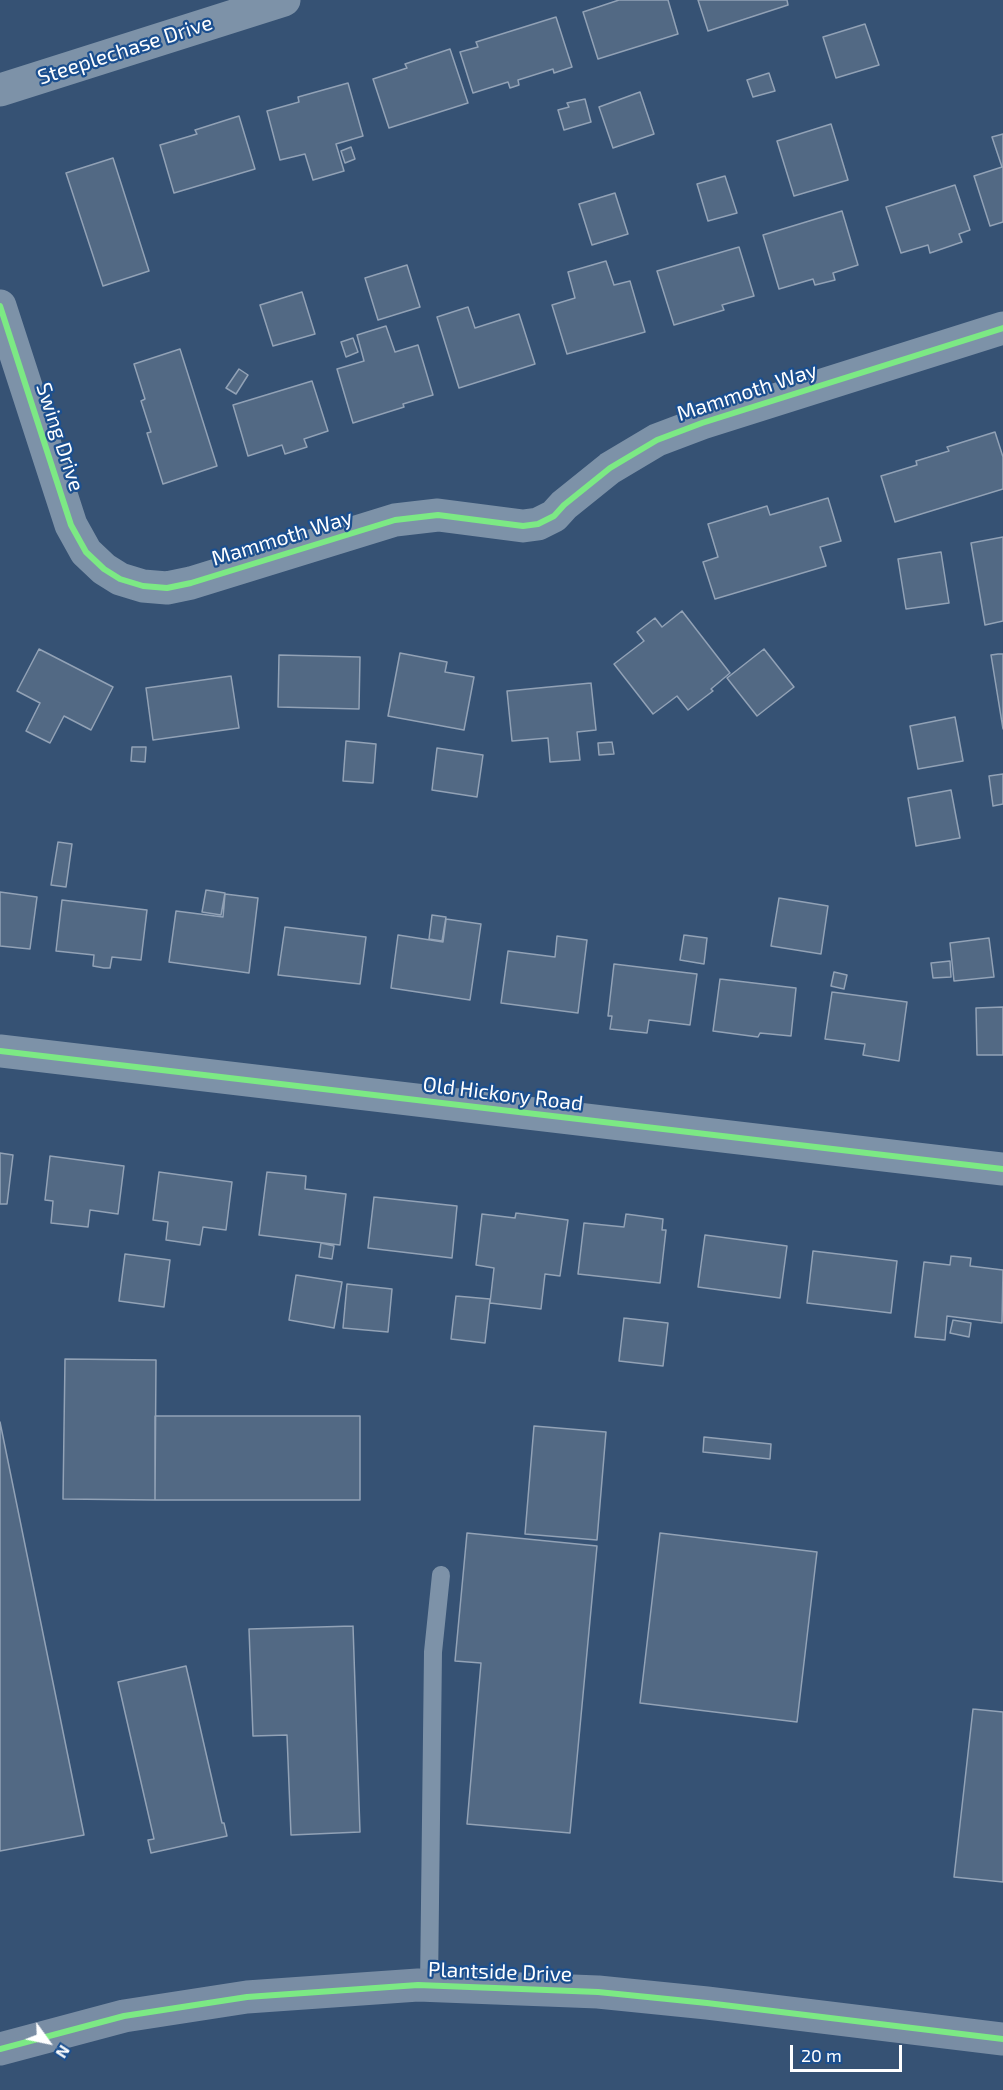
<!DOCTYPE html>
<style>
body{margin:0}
#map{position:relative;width:1003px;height:2090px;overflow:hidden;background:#365274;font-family:"Exo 2",sans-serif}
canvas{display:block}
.north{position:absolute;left:18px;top:2012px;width:60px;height:60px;-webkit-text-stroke:4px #1b4f8f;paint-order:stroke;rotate:123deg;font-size:16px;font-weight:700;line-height:24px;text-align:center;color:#fff}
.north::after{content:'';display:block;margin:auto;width:21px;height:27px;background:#fff;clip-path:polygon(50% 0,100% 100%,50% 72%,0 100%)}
.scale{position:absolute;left:790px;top:2045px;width:112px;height:27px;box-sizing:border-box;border:3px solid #fff;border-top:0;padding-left:8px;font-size:18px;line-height:21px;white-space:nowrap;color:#fff;-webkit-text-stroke:4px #1b4f8f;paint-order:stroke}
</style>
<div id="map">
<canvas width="1003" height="2090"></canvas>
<div class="north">N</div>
<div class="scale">20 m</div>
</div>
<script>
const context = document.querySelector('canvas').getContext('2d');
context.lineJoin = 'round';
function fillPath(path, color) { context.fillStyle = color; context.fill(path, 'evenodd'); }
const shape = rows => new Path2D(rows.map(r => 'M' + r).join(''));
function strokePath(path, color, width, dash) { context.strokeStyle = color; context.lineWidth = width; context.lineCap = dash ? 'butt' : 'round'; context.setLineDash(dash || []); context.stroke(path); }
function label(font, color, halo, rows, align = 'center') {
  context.font = font + ' "Exo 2",sans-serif'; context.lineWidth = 4.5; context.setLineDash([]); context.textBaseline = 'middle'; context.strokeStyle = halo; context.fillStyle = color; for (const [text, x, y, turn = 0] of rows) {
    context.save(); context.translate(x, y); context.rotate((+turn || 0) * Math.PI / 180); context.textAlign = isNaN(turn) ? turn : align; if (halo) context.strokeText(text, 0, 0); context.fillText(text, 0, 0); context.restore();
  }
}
const building = shape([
 [619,0,668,0,678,34,598,59,583,12,619,0],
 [698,0,787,0,788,5,708,31,698,0],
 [556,17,572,67,554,73,553,69,518,80,519,85,510,88,508,82,473,93,460,52,478,47,476,42,556,17],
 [865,24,879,65,836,78,823,37,865,24],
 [450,49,468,103,389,128,373,79,407,68,405,64,450,49],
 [769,73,775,91,753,97,747,80,769,73],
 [348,83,363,136,336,144,344,171,313,180,305,154,280,160,267,111,299,102,298,97,348,83],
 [640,92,654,134,613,148,599,107,640,92],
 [585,99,591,122,564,130,558,110,569,107,567,103,585,99],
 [239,116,255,169,174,193,160,145,197,134,195,130,239,116],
 [831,124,848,180,794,196,777,141,831,124],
 [1003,134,1003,222,990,226,974,176,1002,167,992,137,1003,134],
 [351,147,355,159,345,163,341,151,351,147],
 [113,158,149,271,103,286,66,173,113,158],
 [725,176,737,213,708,221,697,184,725,176],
 [955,185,970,230,959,234,962,242,930,253,928,245,901,253,886,207,955,185],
 [615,193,628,234,592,245,579,204,615,193],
 [842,211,858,265,833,273,835,280,815,285,813,279,779,289,763,235,842,211],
 [739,247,754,296,722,305,724,310,674,325,657,271,739,247],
 [606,261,614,285,630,281,645,332,567,354,552,305,575,298,568,272,606,261],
 [407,265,420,307,378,320,365,278,407,265],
 [302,292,315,334,273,346,260,305,302,292],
 [468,307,475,328,519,314,535,364,459,388,437,317,468,307],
 [386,326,395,352,418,345,433,395,403,404,404,407,353,423,337,369,364,361,357,335,386,326],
 [353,338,358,352,346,357,341,342,353,338],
 [180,349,217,466,163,484,147,433,151,432,141,401,145,399,134,364,180,349],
 [239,369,248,375,236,394,226,388,239,369],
 [312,381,328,431,304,439,307,447,285,454,282,445,248,456,233,405,312,381],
 [995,432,1003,457,1003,489,895,522,881,476,917,465,916,461,949,451,947,447,995,432],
 [828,498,841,541,820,547,826,566,715,599,703,562,718,557,708,524,767,506,770,515,828,498],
 [1003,537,1003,621,985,625,971,543,1003,537],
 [941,552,949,603,906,609,898,559,941,552],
 [682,611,730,673,711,689,713,691,688,710,677,696,653,714,614,664,644,641,637,632,655,618,662,627,682,611],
 [39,649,113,687,91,730,64,716,50,743,26,731,40,703,17,691,39,649],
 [764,649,794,687,757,716,727,678,764,649],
 [400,653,447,662,445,672,474,677,464,730,388,716,400,653],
 [998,654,1003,654,1003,729,991,655,998,654],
 [279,655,360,657,359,709,278,707,279,655],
 [231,676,239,728,153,740,146,688,231,676],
 [591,683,596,730,577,732,580,760,550,762,548,738,512,741,507,691,591,683],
 [955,717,963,761,918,769,910,726,955,717],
 [346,741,376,744,373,783,343,781,346,741],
 [612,742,614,754,599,755,598,743,612,742],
 [132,747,146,747,145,762,131,761,132,747],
 [437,748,483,755,477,797,432,790,437,748],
 [1003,774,1003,804,993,806,989,776,1003,774],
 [951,790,960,838,916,846,908,798,951,790],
 [58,842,72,844,66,887,51,885,58,842],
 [206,890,225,893,221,915,202,912,206,890],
 [0,892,37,897,30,949,0,946,0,892],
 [225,894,258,898,249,973,169,962,176,911,223,917,225,894],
 [779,898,828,906,821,954,771,946,779,898],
 [62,900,147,910,141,960,112,957,110,968,104,968,93,966,94,955,56,951,62,900],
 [432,915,446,917,442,941,429,939,432,915],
 [446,919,481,924,470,1000,391,988,398,935,443,942,446,919],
 [285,927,366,937,360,984,278,975,285,927],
 [684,935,707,938,704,964,680,960,684,935],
 [557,936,587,940,578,1013,501,1003,508,951,555,957,557,936],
 [989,938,994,977,954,981,950,943,989,938],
 [950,961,951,977,933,978,931,963,950,961],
 [614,964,697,974,690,1025,649,1020,647,1033,610,1029,612,1016,608,1016,614,964],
 [834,972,847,975,844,989,831,986,834,972],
 [720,979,796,988,791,1036,760,1033,758,1037,713,1031,720,979],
 [832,992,907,1002,899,1061,863,1055,865,1044,825,1039,832,992],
 [1003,1007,1003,1055,977,1055,976,1008,1003,1007],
 [0,1153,13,1155,7,1204,0,1204,0,1153],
 [50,1156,124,1166,118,1214,90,1210,88,1227,51,1223,53,1201,45,1200,50,1156],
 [159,1172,232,1182,226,1230,203,1227,200,1245,166,1240,168,1222,153,1220,159,1172],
 [267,1172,306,1176,305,1189,346,1194,340,1245,259,1235,267,1172],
 [374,1197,457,1206,452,1258,368,1248,374,1197],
 [516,1213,568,1220,560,1276,545,1274,541,1309,490,1303,494,1268,476,1265,482,1214,515,1218,516,1213],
 [626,1214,663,1219,662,1230,666,1230,660,1283,578,1274,584,1223,624,1227,626,1214],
 [705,1235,787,1246,780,1298,698,1287,705,1235],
 [321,1243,334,1246,332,1259,319,1257,321,1243],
 [813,1251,897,1261,891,1313,807,1303,813,1251],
 [125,1254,170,1260,164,1307,119,1301,125,1254],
 [951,1256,971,1258,970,1266,1003,1270,1002,1323,947,1316,945,1340,915,1337,924,1262,950,1265,951,1256],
 [296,1275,342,1282,334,1328,289,1320,296,1275],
 [347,1284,392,1289,388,1332,343,1328,347,1284],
 [456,1296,490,1299,485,1343,451,1339,456,1296],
 [624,1318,668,1323,663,1366,619,1361,624,1318],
 [953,1320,971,1323,969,1337,950,1333,953,1320],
 [65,1359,156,1360,155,1500,63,1499,65,1359],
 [155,1416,360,1416,360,1500,155,1500,155,1416],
 [0,1422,84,1835,0,1851,0,1422],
 [534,1426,606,1432,597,1540,525,1534,534,1426],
 [704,1437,771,1444,770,1459,703,1452,704,1437],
 [467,1533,597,1546,570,1833,467,1824,481,1663,455,1661,467,1533],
 [660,1533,817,1552,797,1722,640,1703,660,1533],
 [353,1626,360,1832,291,1835,287,1735,253,1736,249,1629,353,1626],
 [186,1666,222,1823,224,1823,227,1836,151,1853,148,1840,154,1839,118,1682,186,1666],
 [973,1709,1003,1712,1003,1882,954,1877,973,1709]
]);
fillPath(building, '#526984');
strokePath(building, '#92a2b6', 1.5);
strokePath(shape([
 [429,1986,433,1652,441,1575]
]), '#7d92a8', 18);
strokePath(shape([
 [0,90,284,0],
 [0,306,71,525,86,552,104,569,120,579,143,586,167,588,191,583,395,520,438,515,523,526,538,524,554,516,564,505,610,468,657,440,702,423,1003,328],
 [0,1051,1003,1169]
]), '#7d92a8', 33);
strokePath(shape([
 [0,2049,124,2016,247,1997,418,1985,598,1992,707,2003,1003,2039]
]), '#798da4', 33);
strokePath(shape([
 [0,306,71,525,86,552,104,569,120,579,143,586,167,588,191,583,395,520,438,515,523,526,538,524,554,516,564,505,610,468,657,440,702,423,1003,328],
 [0,1051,1003,1169],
 [0,2049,124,2016,247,1997,418,1985,598,1992,707,2003,1003,2039]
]), '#7ce984', 6);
label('21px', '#fff', '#1b4f8f', [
 ["Steeplechase Drive",125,50,-18],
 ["Mammoth Way",747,392,-18],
 ["Swing Drive",60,437,72],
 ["Mammoth Way",282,538,-17],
 ["Old Hickory Road",503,1094,7],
 ["Plantside Drive",500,1972,2]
]);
</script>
